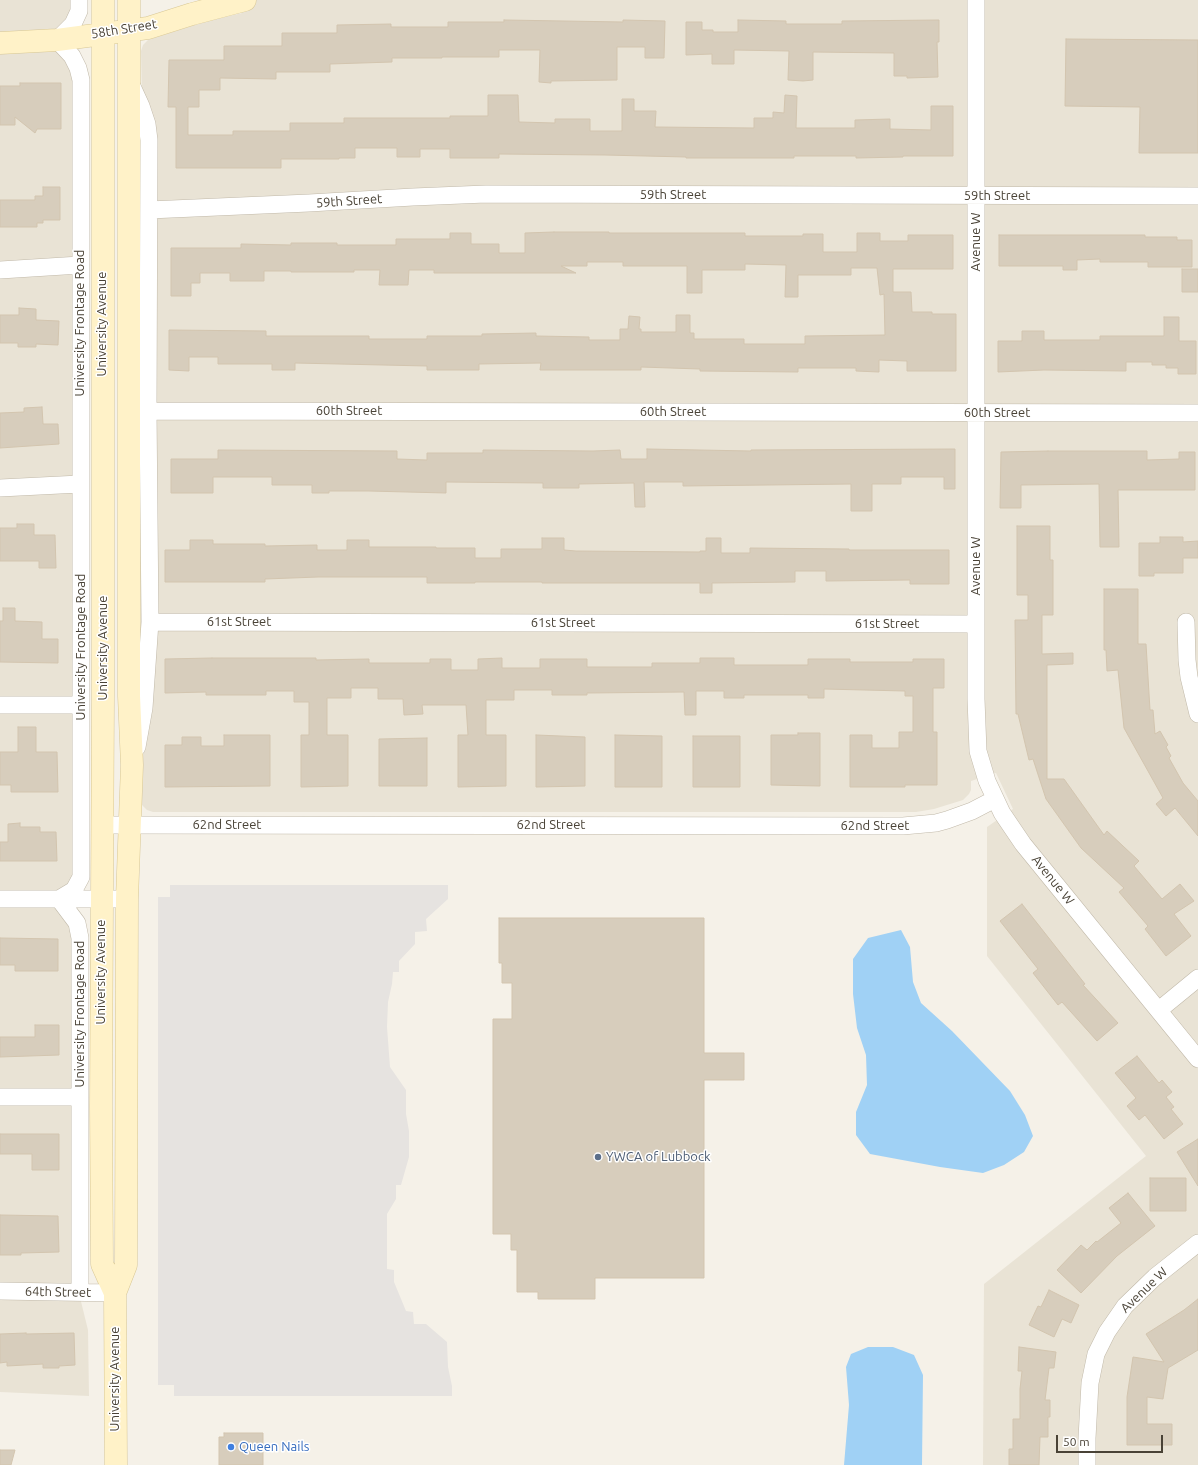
<!DOCTYPE html>
<style>
body{margin:0}
#map{position:relative;width:1198px;height:1465px;overflow:hidden;background:#f5f1e8;font-family:Ubuntu,sans-serif}
canvas{display:block}
.scale{position:absolute;left:1056px;top:1435px;width:107px;height:18px;box-sizing:border-box;border:2px solid #494236;border-top:0;padding-left:5px;font-size:12px;line-height:14px;white-space:nowrap;color:#494236;-webkit-text-stroke:3px #fff;paint-order:stroke}
</style>
<div id="map">
<canvas width="1198" height="1465"></canvas>
<div class="scale">50 m</div>
</div>
<script>
const context = document.querySelector('canvas').getContext('2d');
context.lineJoin = 'round';
function fillPath(path, color) { context.fillStyle = color; context.fill(path, 'evenodd'); }
const shape = rows => new Path2D(rows.map(r => 'M' + r).join(''));
function strokePath(path, color, width, dash) { context.strokeStyle = color; context.lineWidth = width; context.lineCap = dash ? 'butt' : 'round'; context.setLineDash(dash || []); context.stroke(path); }
function label(font, color, halo, rows, align = 'center') {
  context.font = font + ' Ubuntu,sans-serif'; context.lineWidth = 3; context.setLineDash([]); context.textBaseline = 'middle'; context.strokeStyle = halo; context.fillStyle = color; for (const [text, x, y, turn = 0] of rows) {
    context.save(); context.translate(x, y); context.rotate((+turn || 0) * Math.PI / 180); context.textAlign = isNaN(turn) ? turn : align; if (halo) context.strokeText(text, 0, 0); context.fillText(text, 0, 0); context.restore();
  }
}
fillPath(shape([
 [0,0,74,0,73,1269,88,1330,89,1396,0,1392],
 [241,0,1198,0,1198,1465,983,1465,984,1284,1146,1156,987,956,987,827,1013,809,996,773,971,781,971,790,969,794,963,800,934,809,916,812,153,812,147,810,142,805,140,798,140,729,152,699,154,689,141,51,143,45,148,40,208,21,242,13]
]), '#e9e3d5');
fillPath(shape([
 [170,885,448,885,448,899,426,919,427,931,415,932,415,944,399,961,399,972,393,972,392,984,388,1002,387,1027,390,1067,406,1090,406,1114,409,1131,409,1157,401,1185,396,1185,396,1199,387,1214,387,1269,394,1270,394,1282,406,1311,413,1312,414,1324,426,1324,447,1342,448,1367,452,1386,452,1396,174,1396,174,1385,158,1385,158,897,170,897]
]), '#e6e3e0');
fillPath(shape([
 [901,930,910,947,913,982,921,1003,952,1031,1010,1091,1025,1115,1033,1136,1024,1152,1004,1165,983,1173,940,1167,870,1154,856,1135,856,1112,867,1085,866,1055,857,1028,853,994,853,959,868,938],
 [868,1347,893,1347,914,1355,923,1375,922,1465,844,1465,849,1405,846,1367,851,1354]
]), '#a0d1f5');
const building = shape([
 [504,20,623,22,623,20,665,21,664,58,645,58,645,47,617,47,617,80,551,81,551,83,539,82,540,50,499,50,499,57,442,57,442,58,392,58,392,62,330,64,330,72,276,72,276,79,220,78,220,90,199,90,199,107,188,107,188,135,233,135,233,131,290,131,290,123,344,123,344,118,450,118,450,116,488,116,488,95,518,95,519,122,555,123,555,119,590,119,590,131,622,131,622,99,634,99,634,111,656,111,655,127,754,128,754,118,773,118,773,112,784,113,785,95,797,96,796,128,855,128,855,120,890,119,890,129,931,130,931,106,953,106,953,156,903,156,903,157,856,158,856,156,794,156,794,158,686,158,686,157,605,155,499,154,499,158,450,158,450,149,420,149,420,157,397,157,397,148,355,148,355,158,339,158,339,159,281,159,281,168,176,168,176,107,168,107,169,60,224,60,224,46,282,46,282,33,337,33,337,25,391,24,391,27,448,27,448,22,504,22,504,20],
 [738,20,786,21,786,24,842,24,842,21,939,20,939,42,937,42,938,77,907,78,907,76,894,76,894,53,813,52,813,80,803,81,788,80,789,51,734,50,734,64,712,64,712,54,686,55,686,22,702,22,702,30,713,30,713,32,738,32,738,20],
 [1066,39,1198,40,1198,153,1139,153,1140,107,1065,106,1066,39],
 [20,83,61,83,61,129,37,129,35,133,15,117,15,125,0,125,0,86,20,86,20,83],
 [43,187,60,187,60,220,43,220,43,223,37,223,37,227,0,227,0,200,35,200,35,196,43,196,43,187],
 [554,232,609,232,609,233,745,233,745,236,803,236,803,234,823,234,823,252,857,252,857,233,880,233,880,241,908,241,908,235,953,235,953,269,893,269,893,292,911,292,912,312,932,312,932,314,956,314,956,371,907,371,907,361,879,360,879,372,856,371,856,368,798,368,798,372,700,371,700,369,641,367,641,370,540,370,541,363,479,364,479,370,427,370,427,366,295,363,295,370,272,370,272,364,218,364,218,357,189,357,189,371,169,370,169,330,266,331,266,336,369,336,369,339,427,339,427,336,482,336,482,334,536,333,536,336,589,337,589,340,620,340,620,329,628,329,629,316,640,317,639,329,641,329,641,332,676,332,676,315,690,315,690,333,694,333,694,339,744,339,744,344,805,344,805,336,885,335,884,294,880,295,877,268,851,268,851,275,798,275,798,297,785,297,786,265,745,264,745,270,702,270,702,293,687,293,687,266,623,266,623,262,587,262,587,266,561,266,576,273,434,273,434,270,409,270,408,285,379,285,380,270,354,270,354,272,291,272,291,271,264,271,264,281,230,281,230,273,200,273,200,283,191,283,191,296,171,296,171,248,241,248,241,244,291,245,291,243,337,243,337,245,396,245,396,239,450,239,450,233,471,233,471,244,499,244,499,253,525,253,525,233,554,232],
 [999,235,1145,235,1145,237,1177,237,1177,240,1192,240,1192,267,1148,267,1148,262,1100,262,1100,259,1077,260,1077,270,1063,270,1063,266,999,266,999,235],
 [1182,269,1198,269,1198,292,1182,292,1182,269],
 [19,308,36,309,36,320,59,321,58,345,36,344,36,347,18,347,18,343,0,343,0,315,19,315,19,308],
 [1164,317,1179,317,1179,341,1196,341,1196,374,1178,374,1178,368,1166,368,1166,365,1152,365,1152,362,1126,362,1126,371,1044,370,998,372,998,341,1022,341,1022,331,1044,331,1044,340,1100,340,1100,336,1164,336,1164,317],
 [42,407,43,424,58,424,59,444,0,448,0,413,24,412,24,408,42,407],
 [647,449,751,451,751,450,955,449,955,489,944,489,944,477,901,477,901,484,872,484,872,511,851,511,851,484,683,486,683,482,644,482,645,507,635,507,634,483,579,484,579,488,543,488,543,483,446,482,446,493,369,491,329,491,329,493,312,493,312,485,272,485,272,477,213,477,213,493,171,493,171,459,218,459,218,450,397,451,397,459,427,460,427,453,483,453,483,450,593,451,620,450,621,459,647,459,647,449],
 [1048,451,1147,451,1147,460,1179,459,1179,452,1195,452,1195,490,1118,490,1119,547,1100,547,1099,484,1021,485,1021,508,1000,508,1001,452,1048,451],
 [17,524,34,524,34,535,55,535,56,568,39,568,39,561,0,561,0,528,17,528,17,524],
 [1017,526,1050,526,1050,560,1053,560,1053,615,1042,615,1042,654,1073,653,1073,664,1047,665,1047,779,1064,779,1104,835,1107,831,1139,861,1134,866,1162,899,1180,884,1194,901,1174,914,1191,936,1166,956,1145,929,1148,926,1119,892,1124,888,1081,848,1046,799,1033,759,1029,760,1018,714,1016,714,1015,620,1028,620,1028,595,1017,595,1017,526],
 [1160,537,1183,537,1183,542,1198,541,1198,558,1183,558,1183,573,1154,573,1154,576,1139,576,1139,543,1160,543,1160,537],
 [542,538,564,538,564,550,576,551,700,552,700,551,706,551,706,538,721,538,721,553,750,553,750,548,849,549,849,550,949,550,949,584,910,584,910,580,826,581,826,571,795,571,795,582,712,583,712,593,700,593,700,583,542,583,542,582,475,582,475,583,427,583,427,577,318,577,265,579,265,582,165,582,165,550,190,550,190,540,213,540,213,544,265,544,265,546,317,545,317,550,347,550,347,540,369,540,369,547,436,547,436,548,475,548,475,558,501,558,501,549,542,549,542,538],
 [1104,589,1138,589,1138,644,1146,644,1150,710,1153,710,1155,734,1160,731,1168,745,1166,747,1171,756,1169,758,1183,783,1198,801,1198,836,1175,808,1166,816,1156,804,1163,798,1124,728,1118,670,1107,671,1106,650,1104,650,1104,589],
 [3,608,15,608,15,621,42,622,42,639,58,639,58,663,0,662,0,621,3,621,3,608],
 [212,658,316,658,316,660,369,659,369,663,430,663,430,659,451,659,451,670,478,670,478,659,502,658,502,668,540,668,540,659,587,659,587,667,652,667,652,663,700,663,700,658,734,658,734,665,808,665,808,659,850,659,850,662,913,662,913,659,944,659,944,688,933,688,933,732,937,732,937,785,905,785,905,787,850,787,850,735,872,735,872,748,899,748,899,732,913,732,913,696,905,696,905,691,824,689,824,698,808,698,808,695,744,695,744,698,724,698,724,691,696,691,696,715,685,715,684,692,587,693,587,695,552,695,552,690,514,690,514,700,486,700,486,735,506,735,506,786,458,787,458,735,468,735,466,705,422,705,423,714,404,715,403,699,378,699,378,688,351,688,351,698,327,698,327,735,348,735,348,786,301,787,301,735,309,735,309,702,294,702,294,691,266,691,266,695,206,695,206,692,165,693,165,659,212,658],
 [18,727,36,727,36,752,57,752,58,792,11,792,11,785,0,785,0,752,18,752,18,727],
 [798,733,820,733,820,786,771,785,771,735,798,735,798,733],
 [224,735,270,735,270,786,165,787,165,745,182,745,182,737,201,737,201,746,224,746,224,735],
 [536,735,585,737,585,786,536,787,536,735],
 [615,735,662,736,662,787,615,787,615,735],
 [693,736,740,736,740,787,693,787,693,736],
 [427,738,427,786,379,786,379,739,427,738],
 [20,823,20,827,40,827,40,832,56,832,57,861,0,861,0,842,8,842,8,824,20,823],
 [1022,904,1085,984,1083,985,1118,1023,1097,1041,1062,1002,1058,1005,1033,973,1038,969,1000,921,1022,904],
 [499,918,704,918,704,1053,744,1053,744,1080,704,1080,704,1278,595,1278,595,1299,538,1299,538,1292,517,1292,517,1250,511,1250,511,1234,493,1234,493,1019,512,1019,512,983,502,983,502,963,499,963,499,918],
 [0,938,58,939,58,971,15,971,15,965,0,965,0,938],
 [35,1025,59,1025,59,1055,0,1057,0,1037,35,1037,35,1025],
 [1137,1056,1159,1083,1162,1080,1172,1092,1166,1097,1174,1107,1171,1109,1183,1124,1164,1139,1145,1115,1139,1120,1127,1106,1136,1098,1115,1073,1137,1056],
 [0,1134,59,1134,59,1170,32,1170,32,1154,0,1154,0,1134],
 [1198,1139,1198,1186,1177,1152,1198,1139],
 [1150,1178,1186,1178,1186,1211,1150,1211,1150,1178],
 [1128,1193,1155,1226,1117,1256,1081,1293,1057,1270,1081,1245,1087,1250,1096,1241,1097,1242,1121,1223,1109,1208,1128,1193],
 [0,1215,58,1216,59,1252,21,1253,21,1255,0,1255,0,1215],
 [1049,1290,1079,1305,1071,1323,1062,1319,1054,1337,1029,1325,1038,1306,1041,1307,1049,1290],
 [1198,1299,1198,1350,1168,1368,1163,1399,1147,1397,1147,1424,1172,1424,1172,1445,1127,1445,1127,1397,1133,1357,1164,1362,1146,1334,1184,1310,1198,1299],
 [26,1333,26,1334,74,1333,75,1365,59,1366,59,1368,43,1368,43,1364,7,1366,7,1362,0,1363,0,1334,26,1333],
 [1019,1347,1056,1352,1054,1368,1049,1368,1045,1400,1050,1400,1050,1417,1048,1417,1048,1437,1040,1437,1039,1465,1009,1465,1009,1449,1013,1449,1013,1419,1020,1419,1020,1389,1022,1371,1018,1371,1019,1347],
 [224,1433,263,1433,263,1465,219,1465,219,1437,224,1437,224,1433],
 [0,1450,15,1450,11,1465,0,1465,0,1450]
]);
fillPath(building, '#d7cdbc');
strokePath(building, '#d3c5af', 1);
const street = shape([
 [79,0,79,11,73,24,57,40,72,56,78,68,81,80,81,877,74,890,59,899,77,923,80,938,80,1292],
 [976,0,976,699,978,751,987,781,1002,813,1023,844,1198,1059],
 [130,82,141,106,147,124,149,140,148,411,150,622,144,708,137,747],
 [149,210,309,203,413,197,486,194,1198,196],
 [0,270,80,265],
 [148,411,1198,413],
 [0,488,80,484],
 [150,622,976,624],
 [1186,622,1187,660,1189,677,1198,714],
 [0,705,81,705],
 [102,825,903,826,936,823,947,820,972,811,995,799],
 [0,899,127,899],
 [1159,1010,1198,978],
 [0,1097,80,1097],
 [0,1291,115,1293],
 [1087,1465,1087,1438,1090,1383,1096,1354,1107,1332,1125,1306,1155,1277,1198,1243]
]);
const secondary = shape([
 [103,0,103,696,101,1106,102,1264,115,1293],
 [0,43,57,40,148,28,192,14,245,0],
 [116,1465,115,1293,126,1265,127,899,132,765,129,696,129,0]
]);
strokePath(street, '#c1b9a9', 18);
strokePath(secondary, '#d8c794', 23);
strokePath(street, '#fff', 17);
strokePath(secondary, '#fff2c8', 22);
for (const [x, y, r, color] of [
 [598,1157,4,"#5c6f8a"],
 [231,1447,4,"#3f7fe0"]
]) { const dot = new Path2D(); dot.arc(x, y, r, 0, 2 * Math.PI); context.fillStyle = color; context.fill(dot); strokePath(dot, '#fff', 1.5); }
label('13px', '#494236', '#fff', [
 ["58th Street",124,29,-9],
 ["59th Street",673,195],
 ["59th Street",997,196],
 ["59th Street",349,201,-4],
 ["Avenue W",976,242,-90],
 ["University Frontage Road",80,323,-90],
 ["University Avenue",102,324,-90],
 ["60th Street",349,411],
 ["60th Street",673,412],
 ["60th Street",997,413],
 ["Avenue W",976,566,-90],
 ["61st Street",239,622],
 ["61st Street",563,623],
 ["61st Street",887,624],
 ["University Frontage Road",81,647,-90],
 ["University Avenue",103,648,-90],
 ["62nd Street",227,825],
 ["62nd Street",551,825],
 ["62nd Street",875,826],
 ["Avenue W",1053,880,51],
 ["University Avenue",101,972,-90],
 ["University Frontage Road",80,1014,-90],
 ["Avenue W",1144,1290,-44],
 ["64th Street",58,1292,1],
 ["University Avenue",115,1379,-90]
]);
label('13px', '#4e5e75', '#fff', [
 ["YWCA of Lubbock",606,1157]
], 'left');
label('13px', '#366cbe', '#fff', [
 ["Queen Nails",239,1447]
], 'left');
</script>
